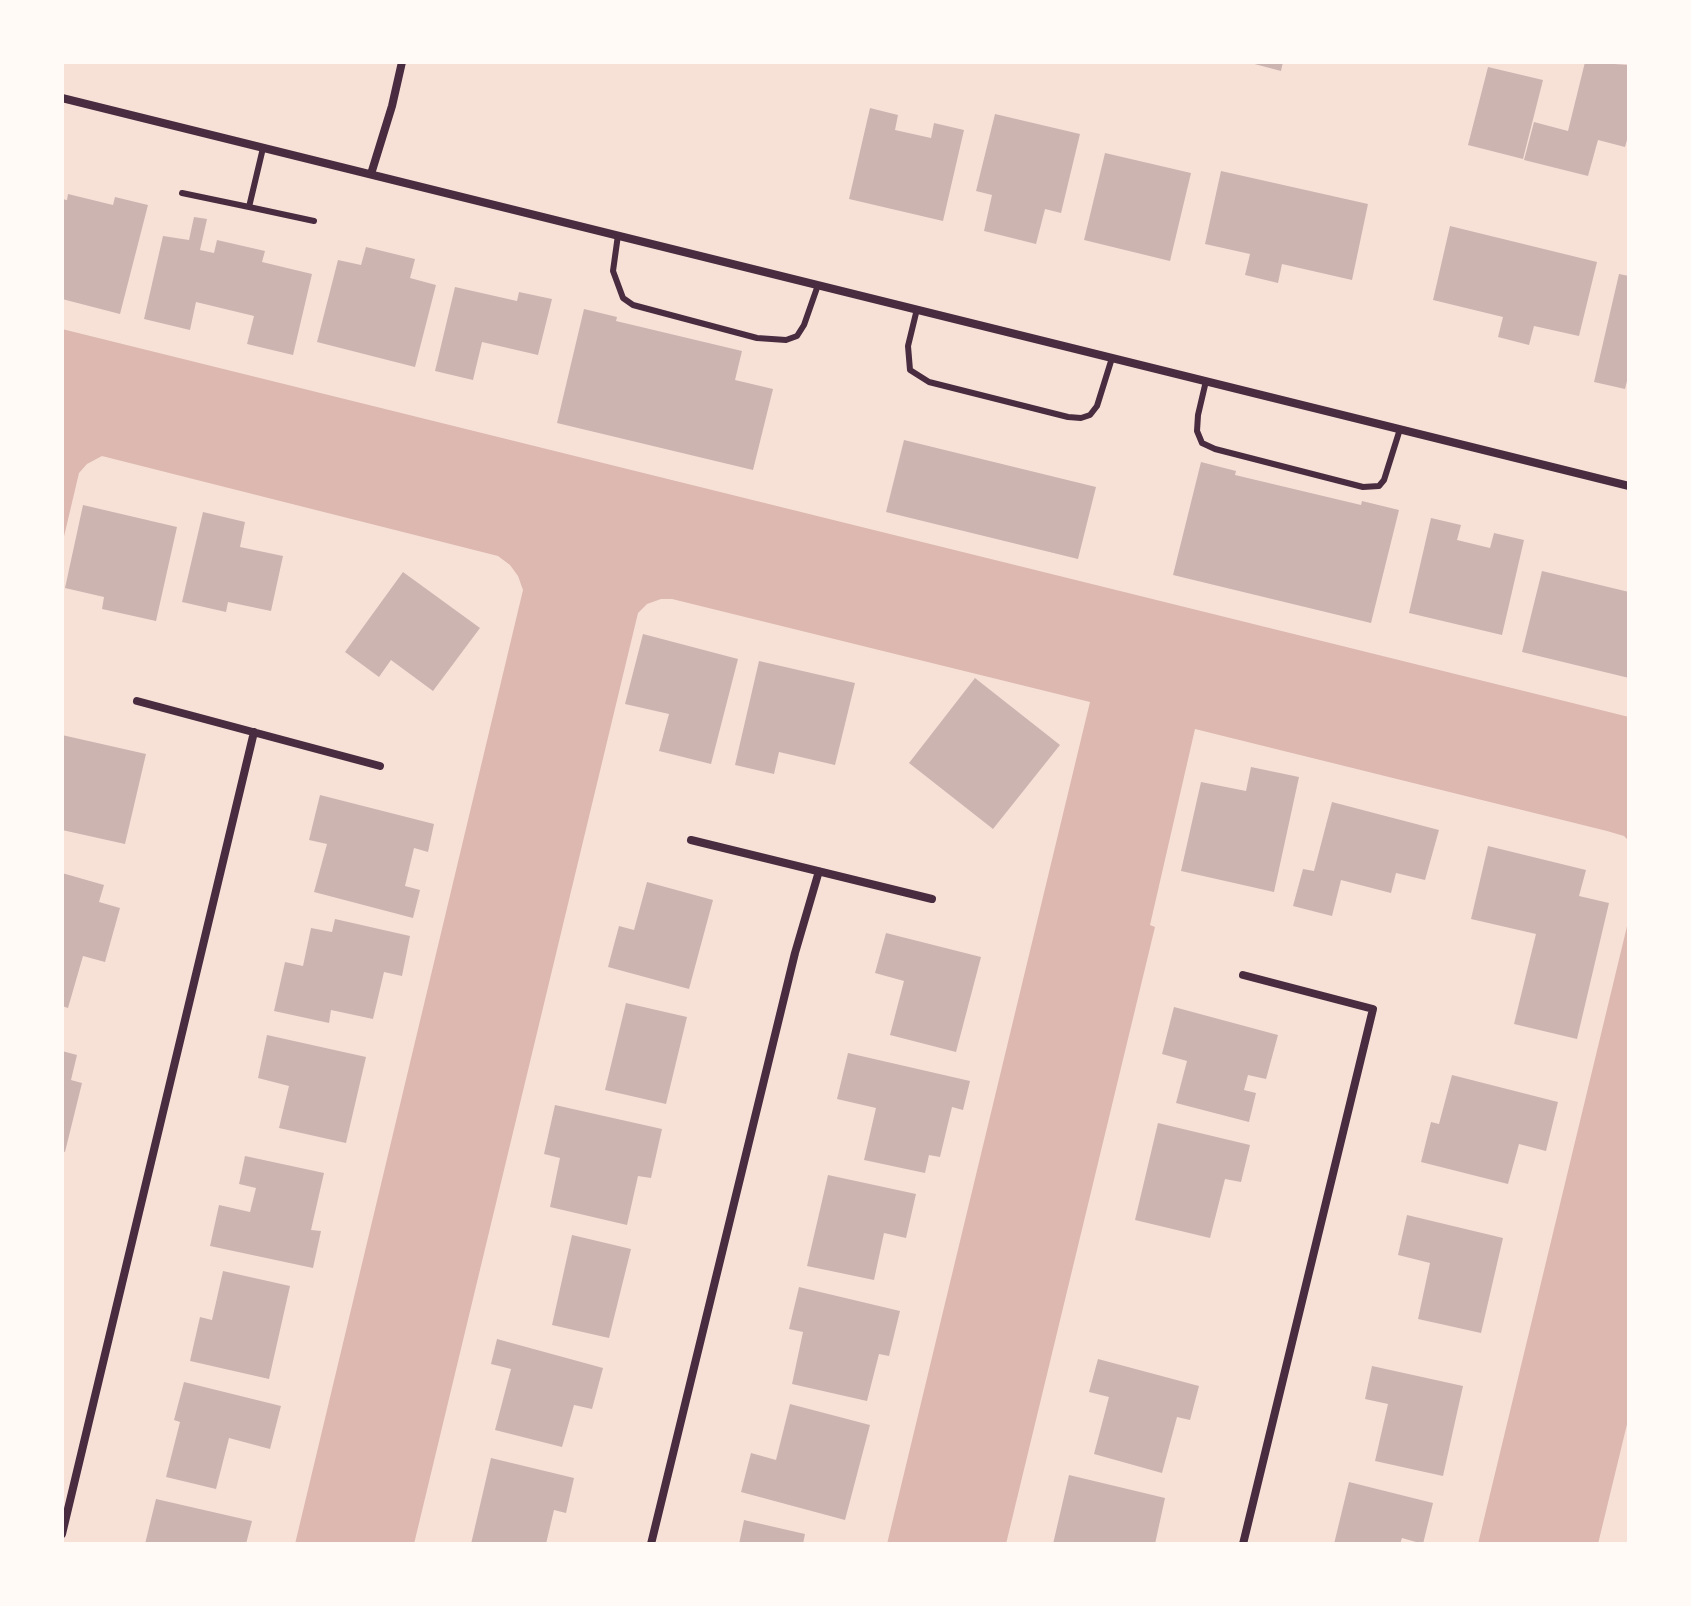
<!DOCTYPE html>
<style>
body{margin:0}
#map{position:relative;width:1691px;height:1606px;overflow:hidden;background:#f7e1d7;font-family:Raleway,sans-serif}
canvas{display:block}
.frame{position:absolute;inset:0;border:64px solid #fffaf5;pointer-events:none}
</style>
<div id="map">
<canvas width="1691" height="1606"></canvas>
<div class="frame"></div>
</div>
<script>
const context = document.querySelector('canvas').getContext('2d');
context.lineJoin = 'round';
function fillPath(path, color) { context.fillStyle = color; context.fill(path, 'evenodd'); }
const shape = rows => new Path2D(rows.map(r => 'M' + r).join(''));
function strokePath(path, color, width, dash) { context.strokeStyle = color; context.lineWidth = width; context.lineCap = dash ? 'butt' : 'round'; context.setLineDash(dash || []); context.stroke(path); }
fillPath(shape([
 [62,329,1629,717,1629,841,1624,836,1607,831,1195,729,1150,925,1155,927,1006,1544,887,1544,1090,702,672,599,661,599,647,604,638,613,414,1544,295,1544,523,590,518,576,510,565,498,556,102,456,87,464,79,473,62,545],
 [1629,918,1629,1416,1598,1544,1478,1544]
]), '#dcb8b0');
fillPath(shape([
 [1247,62,1283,62,1281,71],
 [1585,62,1629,65,1629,133,1625,147,1598,140,1588,176,1524,160,1534,122,1568,131],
 [1488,67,1543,80,1523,159,1468,145],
 [870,108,898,115,895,130,931,138,934,123,964,130,943,221,849,199],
 [995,114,1080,134,1061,213,1045,209,1036,244,984,231,992,195,976,191],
 [1105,153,1191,173,1170,261,1084,240],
 [1221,171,1368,204,1352,280,1282,264,1278,283,1245,275,1250,254,1205,244],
 [68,194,113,205,115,197,148,205,120,314,62,299,62,199,67,200],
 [194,217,207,219,200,250,214,253,217,240,265,251,262,262,312,274,293,355,247,344,254,316,196,302,190,330,144,319,163,236,189,240],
 [1450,226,1597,262,1579,336,1534,326,1529,345,1498,337,1503,317,1433,300],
 [366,247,415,259,410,278,436,285,415,367,317,342,338,260,361,265],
 [1619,274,1629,276,1629,373,1625,389,1594,382],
 [455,287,517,301,519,292,552,299,538,355,482,342,473,380,435,371],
 [584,309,617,317,616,321,742,351,735,380,773,389,753,470,557,423],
 [904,440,1096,487,1078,559,886,512],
 [1201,462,1236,471,1235,475,1361,505,1362,501,1399,510,1371,623,1173,575],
 [83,505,177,527,156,621,102,609,104,597,65,588],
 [203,512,245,522,240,547,283,556,271,611,228,602,226,612,182,602],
 [1431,518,1461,525,1457,540,1490,548,1494,533,1524,540,1502,635,1409,613],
 [1542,571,1629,592,1629,678,1522,652],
 [403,572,480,628,433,691,391,660,379,677,345,652],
 [643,634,738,659,711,764,659,751,669,714,625,704],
 [759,661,855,683,835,765,779,752,774,774,735,765],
 [975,678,1060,745,993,829,909,763],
 [62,735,146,754,125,844,62,830],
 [1251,767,1299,777,1274,892,1181,871,1201,782,1246,791],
 [320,795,434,824,428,852,414,848,405,886,420,890,413,918,314,892,327,844,309,840],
 [1332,802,1439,830,1425,880,1396,873,1391,893,1341,880,1332,916,1293,906,1303,869,1314,871],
 [1488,846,1586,870,1579,896,1609,903,1577,1039,1514,1024,1536,934,1471,919],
 [62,873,104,885,99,902,120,908,105,962,83,956,68,1008,62,1006],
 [647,882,713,900,689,989,608,967,619,926,634,930],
 [335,919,410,936,402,976,384,972,373,1019,331,1010,329,1023,274,1011,285,962,303,966,311,928,332,932],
 [886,933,981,957,956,1052,890,1035,904,981,875,973],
 [626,1003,687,1017,666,1104,605,1090],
 [1174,1007,1278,1035,1266,1079,1248,1075,1244,1090,1256,1093,1249,1122,1176,1103,1187,1061,1162,1054],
 [267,1035,366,1057,346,1143,279,1128,289,1086,258,1078],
 [62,1051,77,1055,71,1080,82,1083,65,1152,62,1151],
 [848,1053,970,1081,963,1110,952,1107,940,1157,929,1155,925,1173,864,1160,876,1108,837,1099],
 [1452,1075,1558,1102,1546,1151,1519,1144,1508,1184,1421,1162,1431,1122,1439,1124],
 [555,1105,662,1129,651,1178,638,1176,627,1225,550,1207,560,1158,544,1154],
 [1158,1123,1250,1145,1241,1182,1225,1179,1210,1238,1135,1220],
 [245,1156,324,1173,311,1230,321,1231,313,1268,210,1246,219,1205,250,1212,256,1188,239,1184],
 [828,1175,916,1194,906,1238,884,1233,874,1280,807,1266],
 [1407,1215,1503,1238,1481,1333,1418,1319,1430,1263,1398,1255],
 [572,1235,631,1249,609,1338,552,1325],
 [223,1271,290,1286,269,1379,190,1361,200,1317,212,1320],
 [799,1287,900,1311,889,1356,879,1354,867,1401,792,1384,803,1332,789,1329],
 [497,1339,603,1368,592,1409,574,1405,562,1447,495,1430,511,1369,491,1364],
 [1098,1359,1199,1386,1190,1420,1177,1417,1162,1473,1094,1454,1109,1397,1089,1392],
 [1372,1366,1463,1386,1443,1476,1375,1461,1388,1404,1365,1399],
 [184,1382,281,1406,270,1449,229,1438,216,1489,166,1477,180,1422,174,1420],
 [790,1404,870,1425,845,1520,741,1492,751,1453,776,1460],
 [491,1458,574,1478,566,1513,554,1510,546,1544,471,1544],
 [1069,1475,1165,1498,1155,1544,1053,1544],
 [1349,1482,1433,1503,1423,1544,1402,1538,1400,1544,1334,1544],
 [156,1499,252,1521,246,1544,145,1544],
 [744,1520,805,1534,803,1544,739,1544]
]), '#ccb4b1');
strokePath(shape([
 [182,193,249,207,263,148],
 [249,207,314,221],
 [618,235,613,271,623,298,633,305,757,338,786,340,797,336,804,325,818,285],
 [917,309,908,346,910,370,929,382,1068,417,1081,418,1090,415,1097,406,1112,358],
 [1206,381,1198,415,1197,431,1202,443,1215,449,1363,487,1379,486,1384,480,1400,429]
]), '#4a2c40', 6);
strokePath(shape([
 [62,98,1629,486],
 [371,174,392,106,402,62],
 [137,701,380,766],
 [691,840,932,899],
 [62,1534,254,732],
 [651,1544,795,953,819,871],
 [1243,1544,1373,1009,1243,975]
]), '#4a2c40', 8);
</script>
